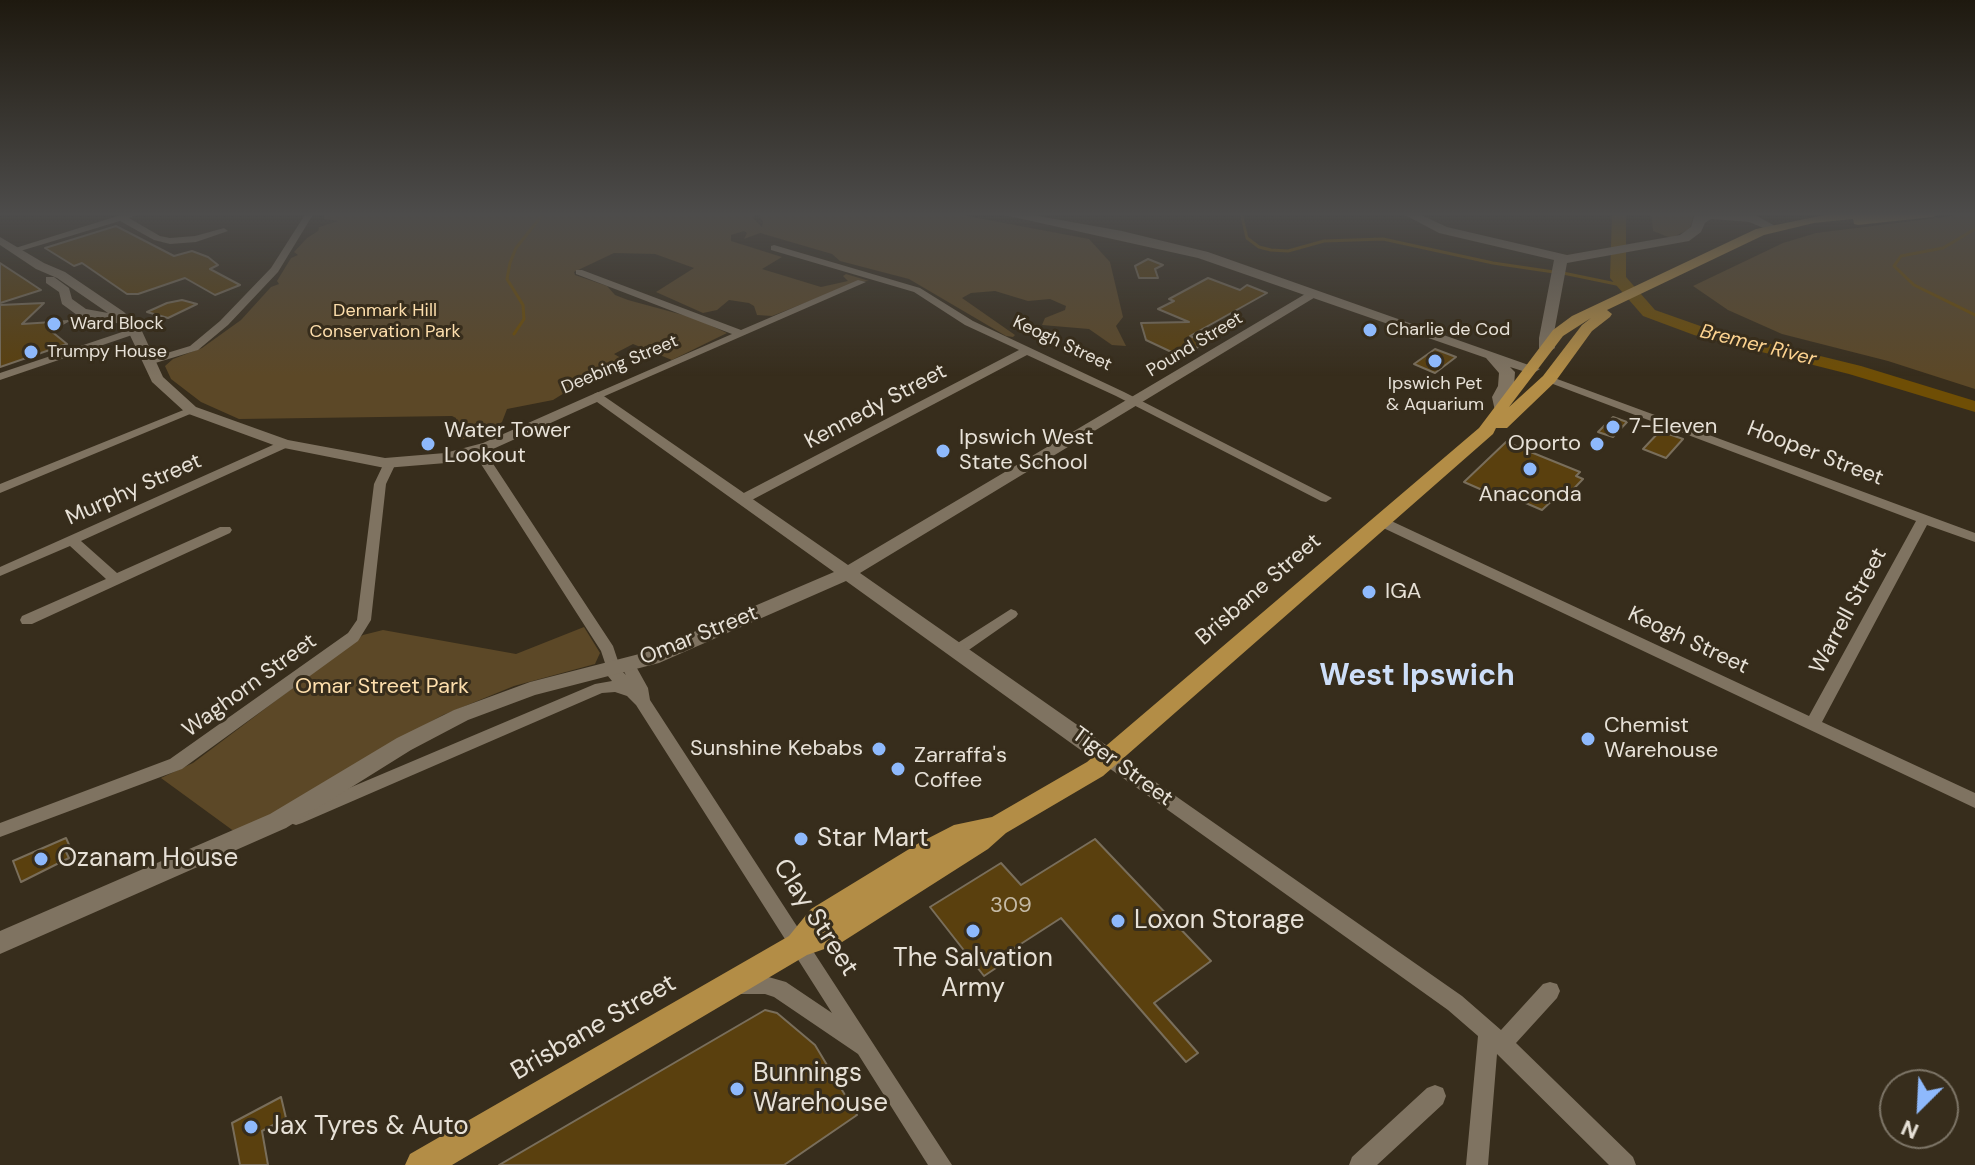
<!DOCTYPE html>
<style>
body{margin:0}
#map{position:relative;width:1975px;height:1165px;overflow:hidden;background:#372d1c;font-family:"DM Sans",sans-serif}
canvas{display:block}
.north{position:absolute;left:1879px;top:1069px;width:80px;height:80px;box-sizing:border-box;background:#372d1c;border:2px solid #7d7567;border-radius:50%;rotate:204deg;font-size:22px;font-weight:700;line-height:32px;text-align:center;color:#e7e1d7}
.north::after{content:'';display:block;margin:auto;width:28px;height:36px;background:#8eb9fc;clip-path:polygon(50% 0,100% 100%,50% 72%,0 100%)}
</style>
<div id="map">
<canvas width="1975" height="1165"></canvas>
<div class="north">N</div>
</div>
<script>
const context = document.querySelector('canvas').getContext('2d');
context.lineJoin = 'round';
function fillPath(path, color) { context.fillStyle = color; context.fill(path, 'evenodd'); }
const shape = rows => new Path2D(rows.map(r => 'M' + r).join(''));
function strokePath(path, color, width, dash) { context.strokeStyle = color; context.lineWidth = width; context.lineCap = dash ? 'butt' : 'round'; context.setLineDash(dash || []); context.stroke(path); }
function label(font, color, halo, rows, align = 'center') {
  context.font = font + ' "DM Sans",sans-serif'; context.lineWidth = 6; context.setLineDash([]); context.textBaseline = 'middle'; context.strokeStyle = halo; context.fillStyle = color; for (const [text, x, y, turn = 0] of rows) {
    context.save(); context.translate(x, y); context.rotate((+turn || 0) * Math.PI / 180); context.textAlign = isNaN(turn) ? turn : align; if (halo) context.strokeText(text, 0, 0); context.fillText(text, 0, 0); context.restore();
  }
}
fillPath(shape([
 [324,213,755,213,753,218,762,227,763,221,759,217,765,213,952,213,1089,239,1110,262,1123,317,1116,326,1126,346,1112,345,1089,329,1042,325,1045,318,1065,310,1066,306,1050,299,1028,301,995,291,971,293,962,298,1015,335,1013,337,1006,336,909,279,840,261,832,254,760,233,744,239,747,233,744,231,731,235,731,241,782,257,762,269,821,287,848,281,843,276,846,274,869,281,858,282,772,316,757,315,754,306,749,303,729,300,717,310,703,313,656,292,694,268,655,254,614,253,574,272,575,275,607,286,615,295,628,300,694,318,727,333,672,360,633,344,614,354,626,361,610,368,592,370,587,379,553,400,507,409,502,422,489,431,460,440,456,418,452,416,239,419,201,402,171,379,165,366,173,359,202,348,241,320,271,287,279,284,277,281,291,258,298,255,294,252,307,238,318,231,319,227,338,221,324,219],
 [1651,213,1694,213,1690,229,1671,238,1653,231],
 [1975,213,1975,389,1888,361,1782,334,1728,310,1693,286,1783,243,1816,233],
 [584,627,600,653,595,664,514,686,443,715,390,744,300,800,235,832,161,778,193,763,363,635,383,630,516,654]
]), '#5c4827');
strokePath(shape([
 [1241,213,1247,238,1259,247,1271,250,1288,251,1324,241,1383,239,1493,263,1554,272],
 [1975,229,1943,248,1901,256,1894,266,1914,285,1975,315],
 [1563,273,1621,285],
 [514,334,524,319,523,305,507,279,510,263,516,248,544,213]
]), '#6f4e05', 3);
fillPath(shape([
 [1612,213,1626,213,1626,277,1655,310,1706,328,1861,366,1975,401,1975,412,1849,374,1694,335,1643,316,1610,278,1612,213]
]), '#6f4e05');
const building = shape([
 [116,226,174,256,192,251,208,257,218,265,210,269,240,285,215,295,185,278,138,294,127,294,82,263,74,266,45,248,116,226],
 [1148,259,1163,265,1155,269,1158,278,1139,278,1135,266,1148,259],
 [0,263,26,280,41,290,0,303,0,263],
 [1208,278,1240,290,1247,285,1267,293,1190,336,1206,343,1180,356,1146,340,1141,323,1189,322,1158,309,1174,301,1169,299,1208,278],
 [182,300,197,304,168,318,147,312,167,303,182,300],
 [44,303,22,324,68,321,51,331,67,344,0,367,0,305,44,303],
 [1435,349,1456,357,1435,373,1414,364,1435,349],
 [1613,417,1627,422,1613,437,1598,432,1613,417],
 [1660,431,1683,439,1666,458,1643,449,1660,431],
 [1506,442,1580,472,1576,476,1583,479,1562,501,1555,498,1542,510,1500,492,1496,496,1464,482,1506,442],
 [66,838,70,847,65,850,69,858,21,882,13,861,66,838],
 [1095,839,1211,961,1154,1003,1198,1053,1186,1062,1061,918,1013,949,1017,954,984,976,930,907,1001,863,1021,885,1095,839],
 [765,1010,777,1013,815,1045,857,1115,784,1165,499,1165,765,1010],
 [281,1097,286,1118,262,1131,268,1165,240,1165,232,1123,281,1097]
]);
fillPath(building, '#5a400e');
strokePath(building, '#796e5b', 2);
fillPath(shape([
 [127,213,141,213,129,218,160,236,170,238,195,236,224,228,228,231,196,242,170,244,154,240,120,221,17,252,9,250,127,213],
 [306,213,314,213,278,272,228,325,198,350,152,364,144,364,144,360,190,346,220,321,271,268,306,213],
 [774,245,920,288,973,321,1124,392,1332,498,1326,502,1321,501,1116,396,1027,355,748,502,738,502,737,499,738,496,1019,350,965,325,914,292,771,250,771,246,774,245],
 [576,270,582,270,741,330,858,280,866,282,598,399,594,398,594,394,732,334,576,274,576,270],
 [134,328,138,329,138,333,0,380,0,373,134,328],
 [1549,376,1975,533,1975,542,1927,525,1822,722,1975,793,1975,808,1377,525,1375,522,1377,519,1387,519,1809,716,1916,521,1545,381,1543,379,1549,376],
 [191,407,195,408,195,412,0,493,0,484,191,407],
 [284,440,290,444,288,447,81,541,117,573,220,527,230,527,232,530,230,533,32,624,22,624,20,620,22,616,106,579,70,546,0,576,0,567,284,440],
 [478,446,484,450,613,646,621,670,626,675,620,665,623,661,628,660,633,661,648,688,650,700,952,1165,928,1165,858,1054,774,997,765,994,738,994,731,992,728,985,731,978,738,976,765,976,786,982,832,1013,636,705,627,696,615,692,602,693,302,823,296,825,290,823,287,818,290,813,595,684,612,681,603,670,606,666,601,651,472,450,478,446],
 [390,459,396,463,386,484,371,620,358,641,182,769,0,837,0,823,170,759,348,633,357,620,374,484,384,463,390,459],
 [1011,609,1016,611,1018,614,1016,617,963,654,953,654,951,650,953,646,1011,609],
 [1108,752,1114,753,1462,996,1501,1030,1543,984,1550,982,1557,984,1560,991,1557,998,1516,1043,1633,1157,1636,1165,1609,1165,1497,1054,1488,1165,1466,1165,1478,1036,1448,1010,1102,763,1100,758,1102,753,1108,752],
 [1435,1085,1443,1088,1446,1096,1443,1104,1377,1165,1349,1165,1352,1157,1427,1088,1435,1085]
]), '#7f7361');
fillPath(shape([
 [0,237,44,263,65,272,124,312,141,329,163,377,196,407,288,440,385,458,445,453,483,443,598,392,848,565,1312,290,1322,293,860,573,1116,752,1119,758,1116,764,1108,766,1100,764,846,581,659,663,535,695,468,720,411,750,286,828,0,954,0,931,270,814,397,738,454,710,530,682,647,652,834,572,597,402,493,449,446,463,385,468,279,447,186,413,152,382,128,331,121,324,77,315,62,304,59,292,46,283,46,277,54,277,69,288,72,299,86,309,108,313,57,278,36,269,0,245,0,237]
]), '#7f7361');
fillPath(shape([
 [995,213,1022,213,1122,231,1208,252,1540,369,1532,374,1510,367,1515,372,1514,386,1508,397,1509,408,1501,413,1495,411,1492,397,1498,386,1499,373,1486,358,1198,258,995,213],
 [1401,213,1417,213,1447,227,1567,255,1680,235,1691,227,1695,213,1743,213,1757,216,1779,228,1773,232,1749,222,1711,219,1705,223,1701,232,1689,241,1567,263,1553,338,1555,348,1547,353,1539,348,1539,338,1554,260,1439,233,1401,213]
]), '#7f7361');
fillPath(shape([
 [1834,213,1939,213,1933,217,1858,225,1854,224,1853,219,1814,223,1764,235,1607,310,1612,314,1610,317,1592,331,1555,382,1507,428,1496,428,1493,434,1103,776,1006,833,988,849,839,944,807,955,452,1165,405,1165,410,1154,789,936,811,909,919,843,954,825,992,817,1087,762,1479,428,1553,330,1572,316,1756,229,1834,213],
 [1591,318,1582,325,1543,376,1509,407,1563,336,1591,318]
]), '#b38d46');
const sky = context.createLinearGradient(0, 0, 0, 376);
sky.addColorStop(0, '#1e190f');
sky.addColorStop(0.57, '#4d4c4b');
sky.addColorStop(1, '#4d4c4b00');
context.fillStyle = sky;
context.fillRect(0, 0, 1975, 376);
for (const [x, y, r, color] of [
 [54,324,8,"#8eb9fc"],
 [1370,330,8,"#8eb9fc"],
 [31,352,8,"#8eb9fc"],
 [1435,361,8,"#8eb9fc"],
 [1613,427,8,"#8eb9fc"],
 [428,444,8,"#8eb9fc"],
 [1597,444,8,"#8eb9fc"],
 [943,451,8,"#8eb9fc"],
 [1530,469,8,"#8eb9fc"],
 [1369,592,8,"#8eb9fc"],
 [1588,739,8,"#8eb9fc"],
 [879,749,8,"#8eb9fc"],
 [898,769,8,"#8eb9fc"],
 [801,839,8,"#8eb9fc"],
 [41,859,8,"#8eb9fc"],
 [1118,921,8,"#8eb9fc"],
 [973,931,8,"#8eb9fc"],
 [737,1089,8,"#8eb9fc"],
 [251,1127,8,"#8eb9fc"]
]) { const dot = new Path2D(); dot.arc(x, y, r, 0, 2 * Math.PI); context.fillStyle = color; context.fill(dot); strokePath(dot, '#372d1c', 3); }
label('18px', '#fddeac', '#372d1c', [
 ["Denmark Hill",385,311],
 ["Conservation Park",385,332]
]);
label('18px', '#e7e1d7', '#372d1c', [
 ["Ward Block",70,324],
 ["Charlie de Cod",1386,330],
 ["Trumpy House",47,352],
 ["Ipswich Pet",1435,384,"center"],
 ["& Aquarium",1435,405,"center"]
], 'left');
label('18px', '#e7e1d7', '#372d1c', [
 ["Keogh Street",1062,344,25],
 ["Pound Street",1195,345,-31],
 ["Deebing Street",620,365,-23]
]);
label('italic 20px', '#fdd390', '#372d1c', [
 ["Bremer River",1758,346,14]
]);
label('22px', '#e7e1d7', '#372d1c', [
 ["Kennedy Street",876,407,-28],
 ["Hooper Street",1815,454,21],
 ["Murphy Street",134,490,-24],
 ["Brisbane Street",1259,590,-41],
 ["Warrell Street",1849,611,-62],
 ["Omar Street",699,636,-22],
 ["Keogh Street",1688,641,25],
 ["Waghorn Street",250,686,-36],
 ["Tiger Street",1122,767,36]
]);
label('22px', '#e7e1d7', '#372d1c', [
 ["7-Eleven",1629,427],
 ["Water Tower",444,431],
 ["Lookout",444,456],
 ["Ipswich West",959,438],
 ["State School",959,463],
 ["Oporto",1581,444,"right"],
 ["Anaconda",1530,495,"center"],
 ["IGA",1385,592],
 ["Chemist",1604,726],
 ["Warehouse",1604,751],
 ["Sunshine Kebabs",863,749,"right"],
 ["Zarraffa's",914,756],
 ["Coffee",914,781]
], 'left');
label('22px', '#fddeac', '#372d1c', [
 ["Omar Street Park",382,687]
]);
label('22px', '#c4b9a5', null, [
 ["309",1011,906]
]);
label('26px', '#e7e1d7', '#372d1c', [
 ["Star Mart",817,839],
 ["Ozanam House",57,859],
 ["Loxon Storage",1134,921],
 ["The Salvation",973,959,"center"],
 ["Army",973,989,"center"],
 ["Bunnings",753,1074],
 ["Warehouse",753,1104],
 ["Jax Tyres & Auto",267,1127]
], 'left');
label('26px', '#e7e1d7', '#372d1c', [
 ["Clay Street",815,918,57],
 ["Brisbane Street",594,1028,-30]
]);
label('bold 30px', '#cddef8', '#372d1c', [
 ["West Ipswich",1417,677]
]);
</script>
